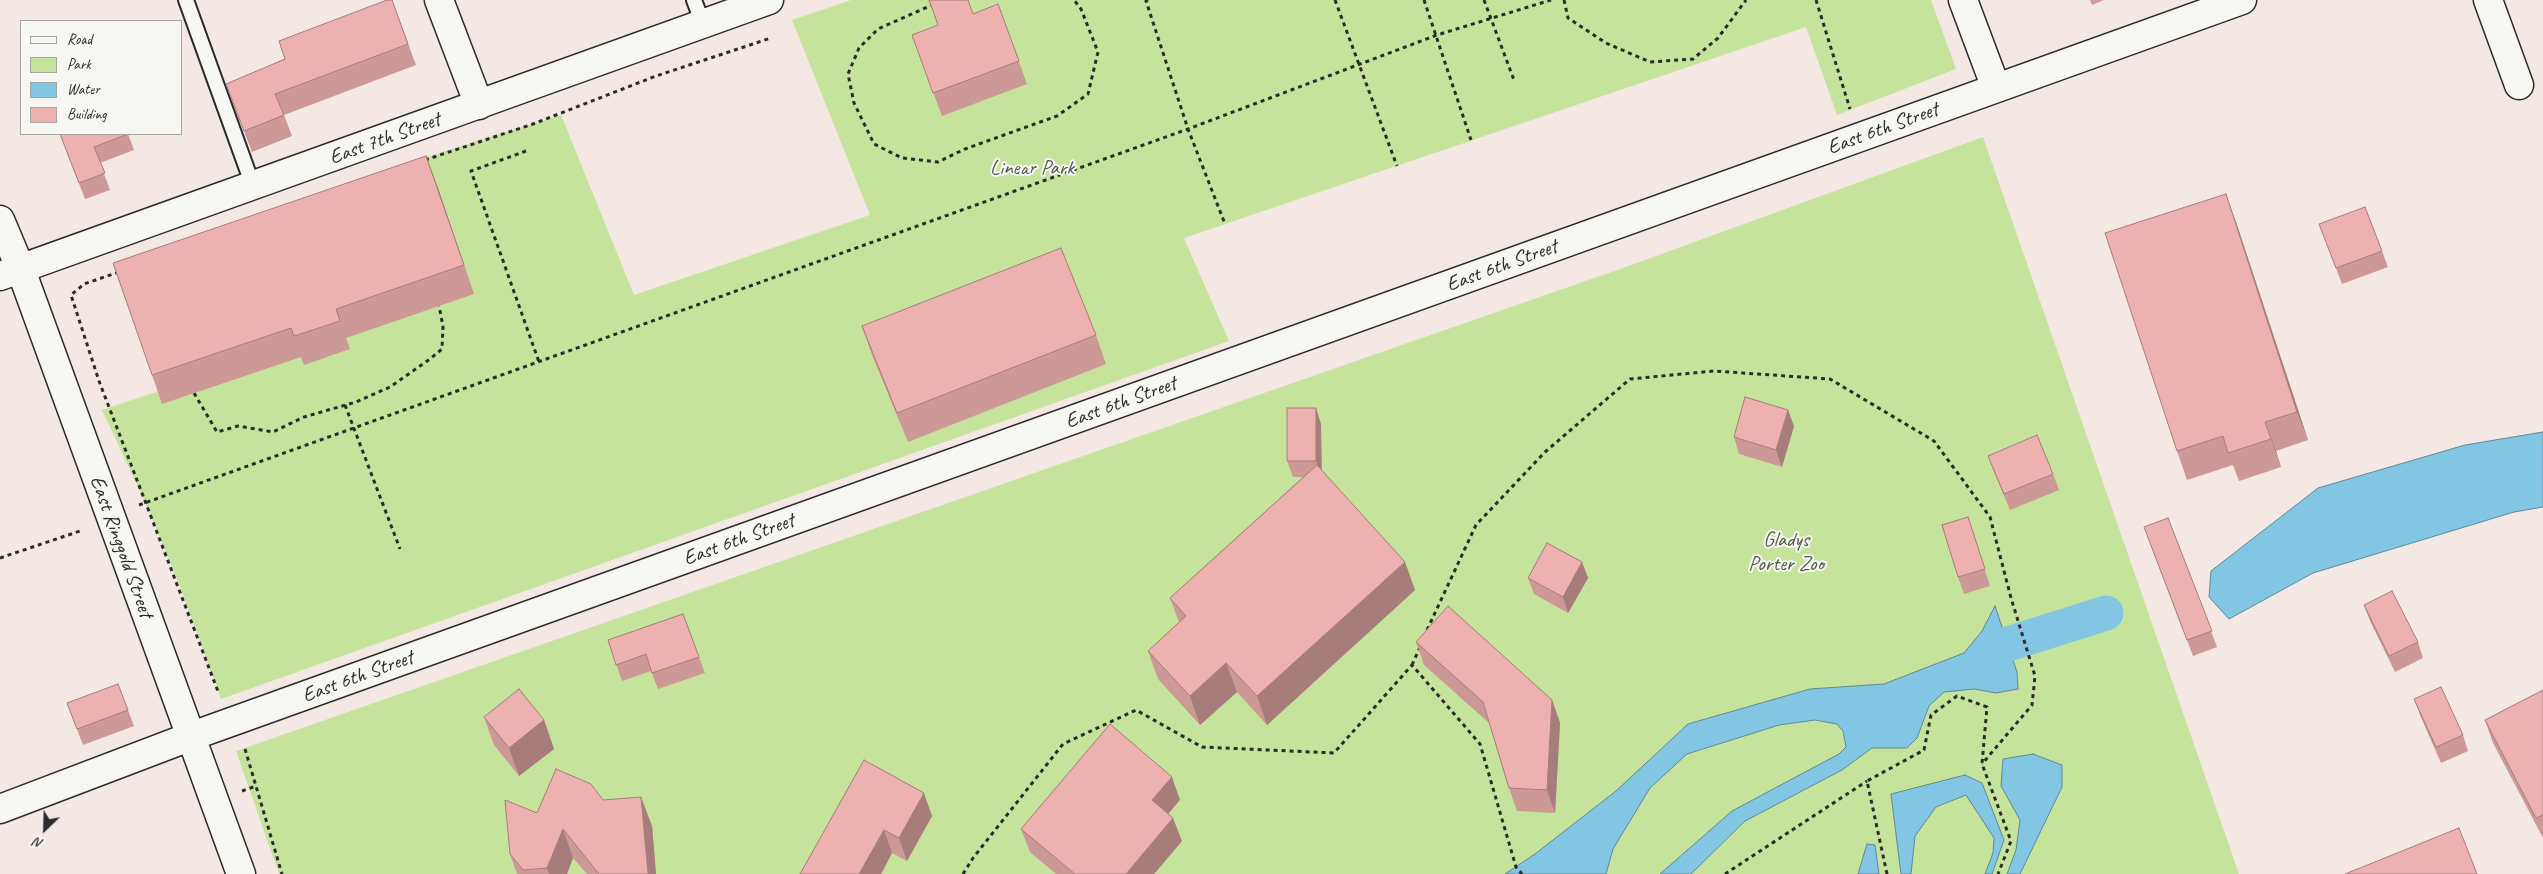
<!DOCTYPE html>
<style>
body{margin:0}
#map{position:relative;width:2543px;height:874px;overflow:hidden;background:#f4e8e5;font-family:Caveat,sans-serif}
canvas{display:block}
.legend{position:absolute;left:20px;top:20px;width:162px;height:115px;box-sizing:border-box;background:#f6f6f2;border:1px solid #a5a5a2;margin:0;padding:6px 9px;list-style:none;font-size:15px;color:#2b2b2b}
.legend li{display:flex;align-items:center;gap:10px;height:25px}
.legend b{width:25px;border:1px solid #a5a5a2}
.north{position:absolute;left:20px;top:804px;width:50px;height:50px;-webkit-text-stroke:4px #f6f6f2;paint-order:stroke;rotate:204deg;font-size:14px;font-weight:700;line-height:20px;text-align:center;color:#2b2b2b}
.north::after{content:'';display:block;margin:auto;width:18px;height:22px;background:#2b2b2b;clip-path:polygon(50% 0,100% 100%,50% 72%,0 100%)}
</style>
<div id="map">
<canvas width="2543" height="874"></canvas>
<ul class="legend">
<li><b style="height:6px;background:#f6f6f2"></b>Road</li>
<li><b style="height:14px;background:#c5e39b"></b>Park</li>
<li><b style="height:14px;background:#82c6e3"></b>Water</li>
<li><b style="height:14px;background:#edb2b0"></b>Building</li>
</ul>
<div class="north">N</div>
</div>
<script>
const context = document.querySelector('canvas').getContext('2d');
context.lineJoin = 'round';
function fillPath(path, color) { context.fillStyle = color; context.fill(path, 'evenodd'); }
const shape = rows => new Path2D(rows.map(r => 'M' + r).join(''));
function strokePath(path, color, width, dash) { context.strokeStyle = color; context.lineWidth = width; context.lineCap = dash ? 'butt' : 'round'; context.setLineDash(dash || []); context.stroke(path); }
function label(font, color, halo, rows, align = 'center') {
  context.font = font + ' Caveat,sans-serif'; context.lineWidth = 4; context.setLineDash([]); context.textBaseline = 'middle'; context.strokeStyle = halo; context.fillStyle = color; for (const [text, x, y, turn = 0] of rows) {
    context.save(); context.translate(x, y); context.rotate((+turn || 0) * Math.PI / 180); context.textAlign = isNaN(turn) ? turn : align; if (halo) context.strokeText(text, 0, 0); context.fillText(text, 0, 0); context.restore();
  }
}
fillPath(shape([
 [851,0,1931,0,1956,69,1837,115,1806,27,1184,238,1229,341,221,699,178,581,145,502,102,410,472,287,420,159,561,115,634,295,870,215,792,20],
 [1983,137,2239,874,279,874,236,751,1623,268]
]), '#c5e39b');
const water = shape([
 [2543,432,2543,507,2514,512,2313,573,2229,619,2209,597,2211,571,2318,488,2465,445,2543,432],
 [1995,606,2017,672,2018,689,1996,693,1974,689,1944,692,1929,706,1917,738,1907,748,1872,748,1842,770,1745,821,1691,874,1660,874,1732,811,1839,754,1846,747,1843,731,1837,724,1815,720,1779,725,1687,754,1650,788,1613,849,1606,874,1505,874,1535,854,1616,791,1688,724,1810,689,1884,684,1964,653,1982,631,1995,606],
 [2033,754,2062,765,2062,787,2020,874,2007,874,2016,850,2020,820,2001,786,2003,759,2033,754],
 [1965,775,1982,783,2004,840,1992,874,1985,874,1993,853,1994,838,1966,795,1936,807,1915,836,1911,874,1901,874,1891,794,1965,775],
 [1867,844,1875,845,1879,874,1858,874,1867,844]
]);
fillPath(water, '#82c6e3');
strokePath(water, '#5f8899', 1);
strokePath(shape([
 [2008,644,2106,613]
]), '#82c6e3', 35);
const lane = shape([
 [186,0,253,186],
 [694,0,703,24]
]);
const street = shape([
 [439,0,479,105],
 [1963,0,1996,88],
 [2488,0,2519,85]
]);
const secondary = shape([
 [0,220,21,270,241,874],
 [0,276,769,0],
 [0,809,192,736,2242,0]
]);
strokePath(lane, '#2b2b2b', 18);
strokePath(street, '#2b2b2b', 31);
strokePath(secondary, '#2b2b2b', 31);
strokePath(shape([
 [1148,0,1146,1,1188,129,1225,224],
 [1335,0,1397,166],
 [1424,0,1471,140],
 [1484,0,1514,80],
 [1564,0,1568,18,1606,43,1650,62,1693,59,1718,38,1746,0],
 [1816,0,1850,109],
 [934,4,878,29,859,48,848,74,854,103,874,144,902,158,938,162,965,149,1057,116,1088,94,1098,52,1081,9,1074,0],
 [526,151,471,171,539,362],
 [425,160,533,124,656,76,771,38],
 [119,272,84,284,71,295,99,381,219,694],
 [194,393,217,432,238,426,273,432,304,417,356,402,390,387,430,359,442,349,443,326,439,306],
 [345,405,400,549],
 [139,505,1188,129,1437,35,1551,0],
 [0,558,83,530],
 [1427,630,1476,525,1545,452,1630,379,1714,371,1830,379,1934,441,1990,517,2011,598,2035,676,2032,705,1982,764],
 [1412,665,1420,647],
 [245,749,282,874],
 [242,791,256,786],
 [963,874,973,858,1063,744,1136,710,1202,747,1334,753,1412,665,1480,744,1516,867,1522,874],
 [1725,874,1867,781],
 [1887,874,1867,781,1924,750,1931,715,1957,696,1987,707,1982,764,2011,841,1998,874]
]), '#2b2b2b', 3, [4, 4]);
strokePath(lane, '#f6f6f2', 14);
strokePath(street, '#f6f6f2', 28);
strokePath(secondary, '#f6f6f2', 28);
fillPath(shape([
 [392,0,416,65,284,115,292,136,252,152,226,84,285,59,279,41],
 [2090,0,2104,0,2092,5],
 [998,4,1027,84,942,116,912,35,973,14],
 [60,134,128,134,134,150,100,163,110,190,85,199],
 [437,185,474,294,346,338,350,349,304,365,301,357,162,404,152,375],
 [2236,222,2308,440,2276,451,2281,467,2239,481,2233,465,2187,480,2177,451],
 [2319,224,2382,251,2388,267,2342,284],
 [862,326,1096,335,1106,364,908,442,872,355],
 [1321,424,1321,470,1415,590,1267,725,1237,692,1200,725,1158,679,1148,651,1179,622,1170,598,1303,477,1293,477,1287,461],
 [1794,426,1782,467,1739,454,1734,437],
 [1988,456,2053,474,2059,490,2010,510,1994,472],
 [2168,518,2217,647,2193,656,2144,527],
 [1974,534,1990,586,1964,594,1958,577],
 [1582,562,1588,578,1568,613,1534,594,1528,578],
 [2364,605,2418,642,2423,658,2395,672,2370,621],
 [683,614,705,673,658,689,651,671,622,681,608,640],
 [1416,642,1552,700,1560,723,1555,813,1517,811,1509,788,1489,723,1424,665],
 [118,684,134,726,83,745,67,703],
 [2543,690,2543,838,2493,743,2485,720],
 [2414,699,2463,735,2468,751,2441,763,2420,715],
 [484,717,544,720,554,749,519,776,494,745],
 [864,760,932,816,907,861,892,853,881,874,800,874],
 [603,800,652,826,656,874,587,874,573,858,567,874,517,874,510,854,537,813],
 [1180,800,1168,814,1182,841,1154,874,1056,874,1030,852,1021,829]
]), '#cc9997');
fillPath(shape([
 [426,156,437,185,474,294,464,265],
 [2226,194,2236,222,2308,440,2297,412],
 [1316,408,1321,424,1322,477,1316,461],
 [1788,410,1794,426,1782,467,1776,450],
 [2265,422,2276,451,2281,467,2271,439],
 [1405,562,1415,590,1267,725,1257,696],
 [1582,562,1588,578,1568,613,1563,597],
 [1226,663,1237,692,1200,725,1190,696],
 [1552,700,1560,723,1555,813,1547,790],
 [544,720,554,749,519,776,509,748],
 [1172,777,1180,800,1160,823,1152,800],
 [924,793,932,816,907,861,899,838],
 [641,797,652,826,656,874,648,874],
 [1173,818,1182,841,1154,874,1126,874],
 [563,829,573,858,567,874,549,874,547,868],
 [884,830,892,853,881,874,859,874]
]), '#a67d7b');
const building = shape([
 [387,0,392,0,408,44,275,94,284,115,244,131,226,84,285,59,279,41,387,0],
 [929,0,968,0,973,14,998,4,1019,61,933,93,912,35,938,25,929,0],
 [60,134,128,134,94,147,105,173,79,183,60,134],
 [426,156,464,265,336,309,340,321,294,336,291,328,152,375,113,263,426,156],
 [2226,194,2297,412,2265,422,2271,439,2228,453,2223,436,2177,451,2105,233,2226,194],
 [2365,207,2382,251,2336,268,2319,224,2365,207],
 [1061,248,1096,335,897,413,862,326,1061,248],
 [1745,397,1788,410,1776,450,1734,437,1745,397],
 [1287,408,1316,408,1316,461,1287,461,1287,408],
 [2037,435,2053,474,2004,494,1988,456,2037,435],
 [1317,465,1405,562,1257,696,1226,663,1190,696,1148,651,1186,616,1170,598,1317,465],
 [1968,517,1985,569,1958,577,1942,525,1968,517],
 [2168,518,2212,631,2187,640,2144,527,2168,518],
 [1547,543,1582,562,1563,597,1528,578,1547,543],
 [2392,591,2418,642,2389,656,2364,605,2392,591],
 [1448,606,1552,700,1547,790,1509,788,1483,702,1416,642,1448,606],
 [683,614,699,657,652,673,646,654,616,665,608,640,683,614],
 [118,684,128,710,77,729,67,703,118,684],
 [2441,687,2463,735,2436,747,2414,699,2441,687],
 [519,689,544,720,509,748,484,717,519,689],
 [2543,690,2543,815,2536,818,2485,720,2543,690],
 [1110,724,1172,777,1152,800,1173,818,1126,874,1075,874,1021,829,1110,724],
 [864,760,924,793,899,838,884,830,859,874,800,874,864,760],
 [556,769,591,784,603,800,641,797,648,874,599,874,563,829,547,868,523,870,510,854,505,800,537,813,556,769],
 [2459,828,2477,874,2345,874,2459,828]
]);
fillPath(building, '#edb2b0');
strokePath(building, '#a67d7b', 1);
label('21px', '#2b2b2b', '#f6f6f2', [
 ["East 6th Street",1883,129,-20],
 ["East 7th Street",385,139,-20],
 ["East 6th Street",1502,266,-20],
 ["East 6th Street",1121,403,-20],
 ["East 6th Street",739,540,-20],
 ["East Ringgold Street",121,547,70],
 ["East 6th Street",358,677,-20]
]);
label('21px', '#525947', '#f6f6f2', [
 ["Linear Park",1032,168],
 ["Gladys",1786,540],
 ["Porter Zoo",1786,564]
]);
</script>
